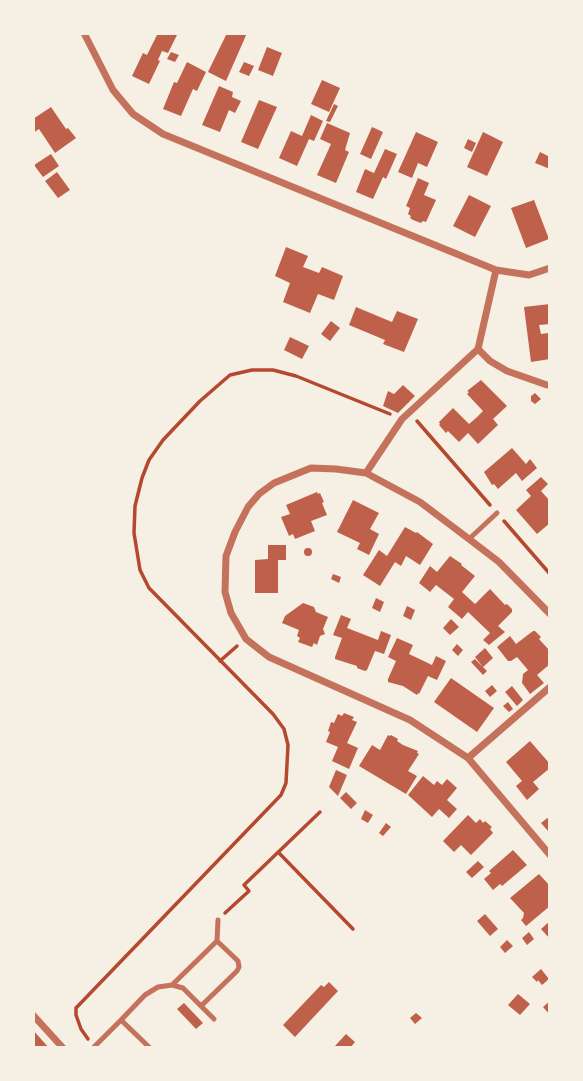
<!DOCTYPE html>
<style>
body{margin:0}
#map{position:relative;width:583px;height:1081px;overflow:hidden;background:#f6efe4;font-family:"IBM Plex Sans",sans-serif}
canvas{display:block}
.frame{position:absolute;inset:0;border:35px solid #f6efe4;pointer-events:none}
</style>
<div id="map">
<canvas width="583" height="1081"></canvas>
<div class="frame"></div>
</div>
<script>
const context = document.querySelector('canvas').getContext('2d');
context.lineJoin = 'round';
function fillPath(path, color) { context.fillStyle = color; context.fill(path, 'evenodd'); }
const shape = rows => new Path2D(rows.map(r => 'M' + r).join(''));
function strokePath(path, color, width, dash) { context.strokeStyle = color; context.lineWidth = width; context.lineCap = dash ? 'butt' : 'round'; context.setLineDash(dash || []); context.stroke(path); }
fillPath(shape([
 [158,33,178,33,168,53,162,51,158,60,160,61,149,84,132,76,143,53,147,55],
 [227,33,247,33,226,81,208,72],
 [267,47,282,53,273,76,258,70],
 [171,52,179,55,175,62,167,59],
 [187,62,206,72,197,91,193,89,181,116,163,109,174,82,177,83],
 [244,62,254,66,249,76,239,72],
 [322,80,340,88,329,112,311,104],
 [219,86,233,92,232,97,241,101,235,113,229,110,220,132,202,125],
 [259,100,277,107,258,149,241,142],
 [334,104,338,106,330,122,326,121],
 [51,107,66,129,68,128,76,138,55,153,39,129,33,133,33,119],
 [311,115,323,121,314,141,309,139,297,166,279,158,291,131,302,136],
 [327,123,350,133,345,150,349,152,336,183,317,175,331,144,320,139],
 [372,127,383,132,371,159,360,154],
 [416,132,438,142,427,167,418,163,412,178,398,172],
 [483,132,503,142,487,176,467,167],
 [468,139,476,143,472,152,464,148],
 [385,149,397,154,386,179,383,177,373,199,356,192,365,169,374,173],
 [540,152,550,157,550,169,535,163],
 [51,154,59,166,43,177,34,165],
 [57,172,70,190,58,198,45,181],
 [418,178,429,183,424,195,436,200,426,222,423,221,421,223,413,220,410,218,411,216,408,214,410,208,406,206],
 [469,195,491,206,475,237,453,226],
 [534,200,549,239,526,248,511,208],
 [286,247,308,256,303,267,319,273,322,267,343,276,334,300,318,294,310,313,283,302,290,283,275,276],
 [550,304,550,324,539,325,541,334,548,333,550,359,531,362,524,307],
 [356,307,392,322,397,311,418,319,404,352,383,344,385,340,349,325],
 [331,321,340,328,330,341,321,334],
 [290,337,309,346,302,359,284,350],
 [481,380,507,406,493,419,498,425,478,444,468,433,459,442,448,431,446,433,439,425,440,424,439,422,453,408,469,424,476,418,483,411,467,394,469,392,467,391],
 [403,385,415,396,398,413,383,406,388,391,394,394],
 [535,393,541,399,535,404,531,401,531,396],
 [512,448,526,464,530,459,537,468,522,481,516,473,498,489,494,484,492,485,484,472],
 [541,477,548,484,541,491,550,501,550,523,537,534,516,510,531,496,526,490],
 [317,492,318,494,320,493,324,502,322,503,327,515,311,521,315,531,295,539,293,534,289,536,281,517,290,514,286,505],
 [353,500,379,513,370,529,379,534,369,555,357,549,360,543,337,532],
 [405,527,416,533,417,532,433,544,420,565,406,556,401,566,395,562,380,586,363,575,379,550,387,556],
 [268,545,286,545,286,560,278,560,278,593,255,593,255,560,268,559],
 '304 552a4 4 0 1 1 8 0a4 4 0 1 1-8 0Z',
 [450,556,462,564,461,565,475,576,462,592,475,604,490,589,505,605,507,604,512,609,512,612,498,626,505,632,489,645,483,640,490,633,468,612,462,619,448,607,454,599,436,585,430,592,419,583,430,566,437,572],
 [333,574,341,577,339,583,331,579],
 [376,598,384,602,380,612,372,608],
 [303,603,314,607,316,612,328,617,323,629,325,634,320,636,317,645,314,643,312,647,298,642,300,638,297,636,299,630,282,623,285,616],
 [407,606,415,610,411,620,403,616],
 [341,615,351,619,347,628,378,640,381,631,391,635,384,654,375,651,367,670,365,671,357,668,357,666,335,659,335,657,342,638,333,635],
 [451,619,459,627,450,635,443,628],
 [533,631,535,631,541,637,539,639,550,651,550,664,537,675,544,683,530,694,522,683,523,674,528,670,517,657,511,661,508,661,497,647,510,636,516,644],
 [397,638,413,645,409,654,432,665,436,656,446,661,437,680,428,676,419,694,418,693,417,695,403,686,388,682,388,679,396,661,388,657],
 [457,644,463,650,458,656,452,650],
 [485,648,493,658,483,667,475,657],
 [475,659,487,671,483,675,471,662],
 [451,678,494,708,477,732,434,702],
 [492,685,497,691,490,697,485,691],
 [512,686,523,700,517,706,505,692],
 [508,702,513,709,509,712,503,706],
 [344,713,354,717,352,720,357,722,347,743,358,748,349,769,332,761,338,747,326,742,330,732,328,731,331,722,334,723,338,714,342,716],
 [388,735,390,736,391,735,398,739,397,741,403,745,418,751,417,753,419,754,408,771,417,776,406,794,359,766,372,745,380,750],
 [530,741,550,764,550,768,533,782,539,789,527,800,516,786,522,781,506,762],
 [336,770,347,775,338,796,329,787],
 [423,776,434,785,437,781,442,785,447,779,457,788,447,800,457,809,449,818,439,809,432,817,408,795],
 [346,792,357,803,351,809,340,798],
 [365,810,373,815,368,823,361,819],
 [468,815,476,823,480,819,483,823,485,821,492,827,490,829,493,833,471,855,461,845,454,852,443,841],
 [550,816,550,829,548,831,541,823],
 [386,823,391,827,383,836,379,833],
 [513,850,527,865,502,886,500,884,493,890,484,879,491,873,489,871],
 [478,861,484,867,472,878,466,872],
 [539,874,550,886,550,906,526,926,521,920,523,918,524,913,510,898],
 [485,914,498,929,490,936,477,921],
 [550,921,550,939,541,929],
 [529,932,534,939,527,945,522,938],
 [507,940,513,946,505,953,500,947],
 [541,969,549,979,542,985,538,980,537,982,532,977],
 [329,982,338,991,295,1037,283,1025,321,985,324,987],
 [518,994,530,1004,520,1015,508,1005],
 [550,1001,550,1015,543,1007],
 [184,1003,203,1023,196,1029,177,1009],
 [416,1013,422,1018,415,1024,410,1018],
 [33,1030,49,1048,33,1048],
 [346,1034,355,1042,350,1048,335,1046]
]), '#bf614a');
strokePath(shape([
 [417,421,490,505],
 [504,521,550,574],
 [220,661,237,646],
 [278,852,353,929],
 [225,913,249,891,244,885,320,812],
 [88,1039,81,1029,76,1015,76,1008,281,795,286,783,288,745,284,729,273,714,149,588,140,570,134,533,135,506,142,478,149,460,163,440,200,401,230,375,252,370,273,370,296,376,390,414]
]), '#b5482f', 3.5);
strokePath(shape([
 [469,539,497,513],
 [172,985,217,941,218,920],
 [201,1006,237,971,239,967,238,961,217,941],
 [121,1020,145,995,158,987,172,985,183,988,214,1019],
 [93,1048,121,1020,150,1048]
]), '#c5725c', 5);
strokePath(shape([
 [84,33,113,90,133,114,163,134,496,270,529,275,550,268],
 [478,349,490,361,507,371,547,385],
 [366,473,402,419,478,349,496,270],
 [550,614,499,562,469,539,420,502,366,473,336,469,311,468,274,483,259,494,248,507,235,532,226,556,225,592,231,613,246,639,269,657,410,720,468,758,550,855],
 [468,758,550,687],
 [33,1015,63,1048]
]), '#c5725c', 7);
</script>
